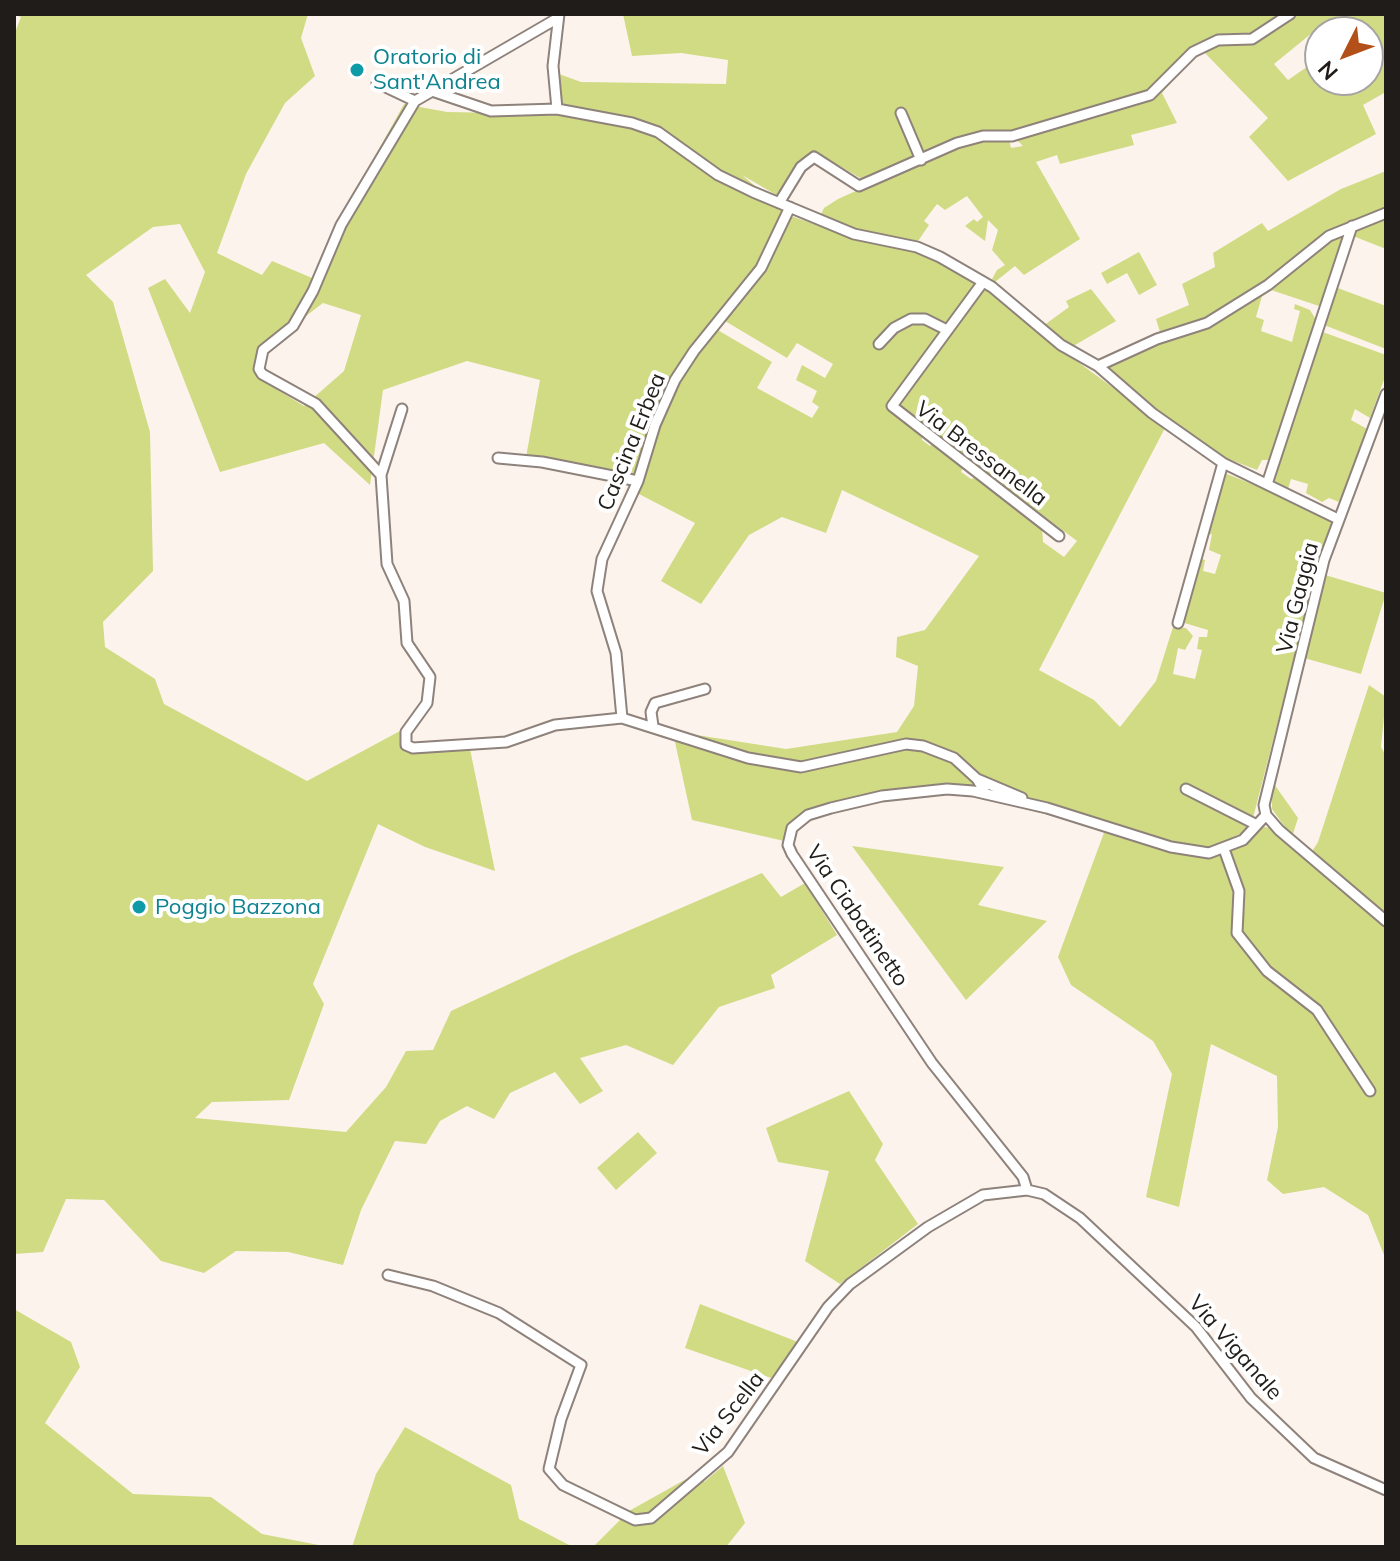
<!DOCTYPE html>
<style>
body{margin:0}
#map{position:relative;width:1400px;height:1561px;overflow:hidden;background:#fdf3ed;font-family:Mulish,sans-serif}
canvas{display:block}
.frame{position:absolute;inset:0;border:16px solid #201c19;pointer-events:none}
.north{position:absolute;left:1304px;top:16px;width:80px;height:80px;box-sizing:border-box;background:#fff;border:2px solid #a6a4a3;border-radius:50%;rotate:228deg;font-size:22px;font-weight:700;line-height:32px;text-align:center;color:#201c19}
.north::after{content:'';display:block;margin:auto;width:28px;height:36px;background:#b34f18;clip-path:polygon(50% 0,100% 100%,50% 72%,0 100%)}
</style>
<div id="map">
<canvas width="1400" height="1561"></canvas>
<div class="frame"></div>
<div class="north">N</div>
</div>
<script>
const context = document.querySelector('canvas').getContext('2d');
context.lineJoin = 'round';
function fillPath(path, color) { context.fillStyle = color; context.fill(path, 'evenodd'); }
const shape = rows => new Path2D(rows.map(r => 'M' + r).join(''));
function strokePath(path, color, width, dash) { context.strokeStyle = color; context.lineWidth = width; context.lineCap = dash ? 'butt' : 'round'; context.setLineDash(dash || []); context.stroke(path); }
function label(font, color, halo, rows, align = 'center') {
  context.font = font + ' Mulish,sans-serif'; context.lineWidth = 8; context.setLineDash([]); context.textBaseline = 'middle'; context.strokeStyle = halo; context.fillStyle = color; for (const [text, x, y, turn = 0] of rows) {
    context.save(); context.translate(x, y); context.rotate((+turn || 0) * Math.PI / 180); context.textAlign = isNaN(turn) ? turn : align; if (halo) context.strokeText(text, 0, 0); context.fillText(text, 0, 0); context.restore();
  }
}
fillPath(shape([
 [14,14,308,14,301,38,315,76,285,103,246,174,217,253,262,275,272,261,312,278,336,226,404,104,447,112,557,114,559,74,581,82,726,84,728,60,681,53,632,56,623,14,1386,14,1386,95,1384,93,1363,105,1376,134,1288,181,1249,137,1268,118,1204,52,1196,54,1162,93,1177,123,1131,135,1134,145,1060,164,1057,155,1036,162,1080,239,1024,275,1015,266,995,282,992,279,997,270,1005,265,992,250,998,230,988,220,985,241,965,226,974,219,977,222,983,217,967,196,945,210,937,204,924,221,929,225,916,244,871,237,819,218,824,208,838,199,958,145,983,139,1009,139,1011,148,1023,146,1013,136,981,134,862,179,821,155,803,171,785,200,742,175,791,216,856,239,910,250,946,264,974,281,972,295,948,323,940,324,939,337,887,406,922,433,922,440,930,446,933,442,964,465,961,472,971,479,978,477,1042,527,1043,542,1064,557,1077,541,895,405,920,372,986,287,1053,344,1166,426,1039,670,1094,700,1120,727,1156,681,1173,627,1186,628,1193,636,1185,650,1178,648,1173,674,1195,679,1202,650,1197,649,1199,637,1207,637,1208,630,1181,622,1198,558,1205,560,1203,571,1215,574,1221,555,1209,550,1212,534,1206,535,1222,476,1227,474,1272,492,1333,522,1321,554,1253,818,1242,833,1211,848,1174,845,1133,832,1129,838,1192,854,1211,856,1223,851,1237,891,1237,934,1267,971,1316,1011,1369,1091,1372,1091,1319,1010,1268,969,1239,932,1240,890,1228,851,1245,842,1258,825,1269,828,1357,897,1386,926,1386,1260,1368,1215,1324,1187,1283,1194,1267,1180,1278,1127,1277,1076,1211,1044,1179,1207,1146,1197,1172,1074,1153,1041,1071,985,1058,957,1105,830,972,795,947,793,888,798,848,808,806,822,794,831,793,843,692,820,675,742,684,733,786,749,897,732,914,706,918,666,896,657,897,637,925,630,979,556,842,490,826,533,782,517,749,535,701,604,661,581,695,523,637,493,658,421,672,391,716,329,772,362,757,388,812,418,819,407,812,402,817,391,796,380,802,365,825,378,833,364,797,343,787,358,725,321,758,281,746,282,684,360,657,404,636,477,526,457,540,380,467,361,383,390,370,485,324,443,220,472,148,288,165,279,190,313,205,272,180,224,153,227,86,275,113,302,150,432,153,571,103,622,105,647,155,679,164,704,307,781,400,731,404,749,470,749,495,871,425,847,378,824,313,984,324,1004,289,1100,212,1102,195,1118,346,1132,386,1087,406,1051,433,1050,451,1011,572,955,762,873,781,897,805,883,837,935,771,975,775,988,719,1007,673,1065,626,1045,580,1058,603,1091,580,1104,555,1072,510,1093,494,1119,467,1106,440,1121,426,1144,395,1141,361,1210,343,1265,288,1252,236,1251,204,1273,161,1261,104,1200,66,1199,43,1252,14,1254,14,35,21,17],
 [1320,32,1368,32,1368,80,1320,80,1320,58,1288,80,1274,64,1312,33,1320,43],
 [323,303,361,315,344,371,304,406,260,379,255,367,260,351],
 [1386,171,1386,210,1356,221,1203,321,1160,332,1156,319,1189,305,1182,284,1215,267,1213,253,1262,223,1268,231,1341,189],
 [1386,217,1386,249,1353,236,1363,225],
 [1346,234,1322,307,1271,290,1262,296,1256,317,1264,320,1261,331,1292,342,1300,311,1294,309,1295,304,1310,310,1318,323,1271,460,1262,460,1257,470,1218,455,1154,411,1105,369,1156,342,1209,326,1257,297,1330,239],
 [1139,252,1157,285,1139,295,1127,273,1107,284,1101,273],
 [1335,287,1386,306,1386,349,1324,325],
 [1091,289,1116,321,1070,348,1043,326,1069,307,1066,301],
 [1320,331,1386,355,1386,374,1370,418,1355,409,1351,420,1369,430,1339,502,1329,498,1322,502,1306,493,1308,484,1291,479,1288,489,1271,482],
 [1325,575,1386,593,1361,674,1304,658],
 [1369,685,1386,697,1381,747,1386,756,1386,916,1311,853,1318,842],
 [1272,781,1298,818,1292,837,1272,809],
 [852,846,1004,867,978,905,1047,921,966,1000],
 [849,1091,883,1144,875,1160,918,1224,840,1284,805,1261,829,1171,778,1162,766,1128],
 [638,1132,657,1153,616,1190,597,1168],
 [700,1304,798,1342,771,1378,685,1348],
 [14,1309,71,1342,80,1367,45,1423,133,1494,211,1497,262,1534,329,1547,14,1547],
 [405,1427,511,1485,519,1519,573,1547,352,1547,376,1474],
 [723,1466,745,1523,726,1547,593,1547,629,1511,704,1469,704,1482]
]), '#d0db84');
const minor = shape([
 [559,14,553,66,557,109,632,123,658,132,718,175,753,192,854,234,917,247,940,257,992,287,1061,345,1098,366,1157,339,1207,323,1268,285,1329,236,1386,213],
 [377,83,415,101],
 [432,91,491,111,557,109],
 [901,113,921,160],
 [779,203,801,167,814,157,859,186,957,143,983,136,1012,136,1150,95,1193,52,1218,40,1252,39,1290,14],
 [983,282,892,406,1059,536],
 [879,344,894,328,911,319,925,319,947,330],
 [1098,366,1152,413,1223,463,1338,519],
 [1386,394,1324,560,1264,805,1266,815,1279,830,1386,921],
 [402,409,381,475,387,564,404,601,407,643,430,677,427,703,406,732,406,745,413,748,506,742,555,725,622,718,748,758,801,767,906,744,923,746,954,758,977,779,986,794],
 [498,458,542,462,638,481],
 [381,475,316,404,262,374,259,369,263,350,293,326,313,291,341,225,415,101,558,18],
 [1267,484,1352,226],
 [1178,623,1223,463],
 [622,718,616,653,597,591,602,559,638,481,655,425,675,380,694,351,761,268,790,207],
 [653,726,651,712,655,703,705,689],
 [977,779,1022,798],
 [1186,789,1255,824],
 [1224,849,1239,891,1237,933,1267,971,1317,1010,1370,1091],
 [1027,1190,1023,1177,932,1063,792,854,788,845,792,828,808,815,831,808,882,796,947,789,973,791,1047,808,1171,847,1209,853,1243,840,1266,815],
 [388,1275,433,1286,499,1313,581,1365,561,1419,549,1469,563,1485,635,1520,651,1518,728,1452,828,1307,850,1284,928,1227,983,1195,1027,1190,1044,1194,1080,1218,1196,1327,1251,1398,1314,1458,1386,1490]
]);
strokePath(minor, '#8e827b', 13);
strokePath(minor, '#fff', 9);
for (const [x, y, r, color] of [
 [357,70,8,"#0f9aa8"],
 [139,907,8,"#0f9aa8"]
]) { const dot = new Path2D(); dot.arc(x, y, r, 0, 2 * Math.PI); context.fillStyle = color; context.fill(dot); strokePath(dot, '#fff', 3); }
label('22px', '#0d838f', '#fff', [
 ["Oratorio di",373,57],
 ["Sant'Andrea",373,82],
 ["Poggio Bazzona",155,907]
], 'left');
label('22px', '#201c19', '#fff', [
 ["Cascina Erbea",632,442,-68],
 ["Via Bressanella",981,454,37],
 ["Via Gaggia",1298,598,-76],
 ["Via Ciabatinetto",857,916,56],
 ["Via Viganale",1235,1348,49],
 ["Via Scella",729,1414,-52]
]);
</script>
